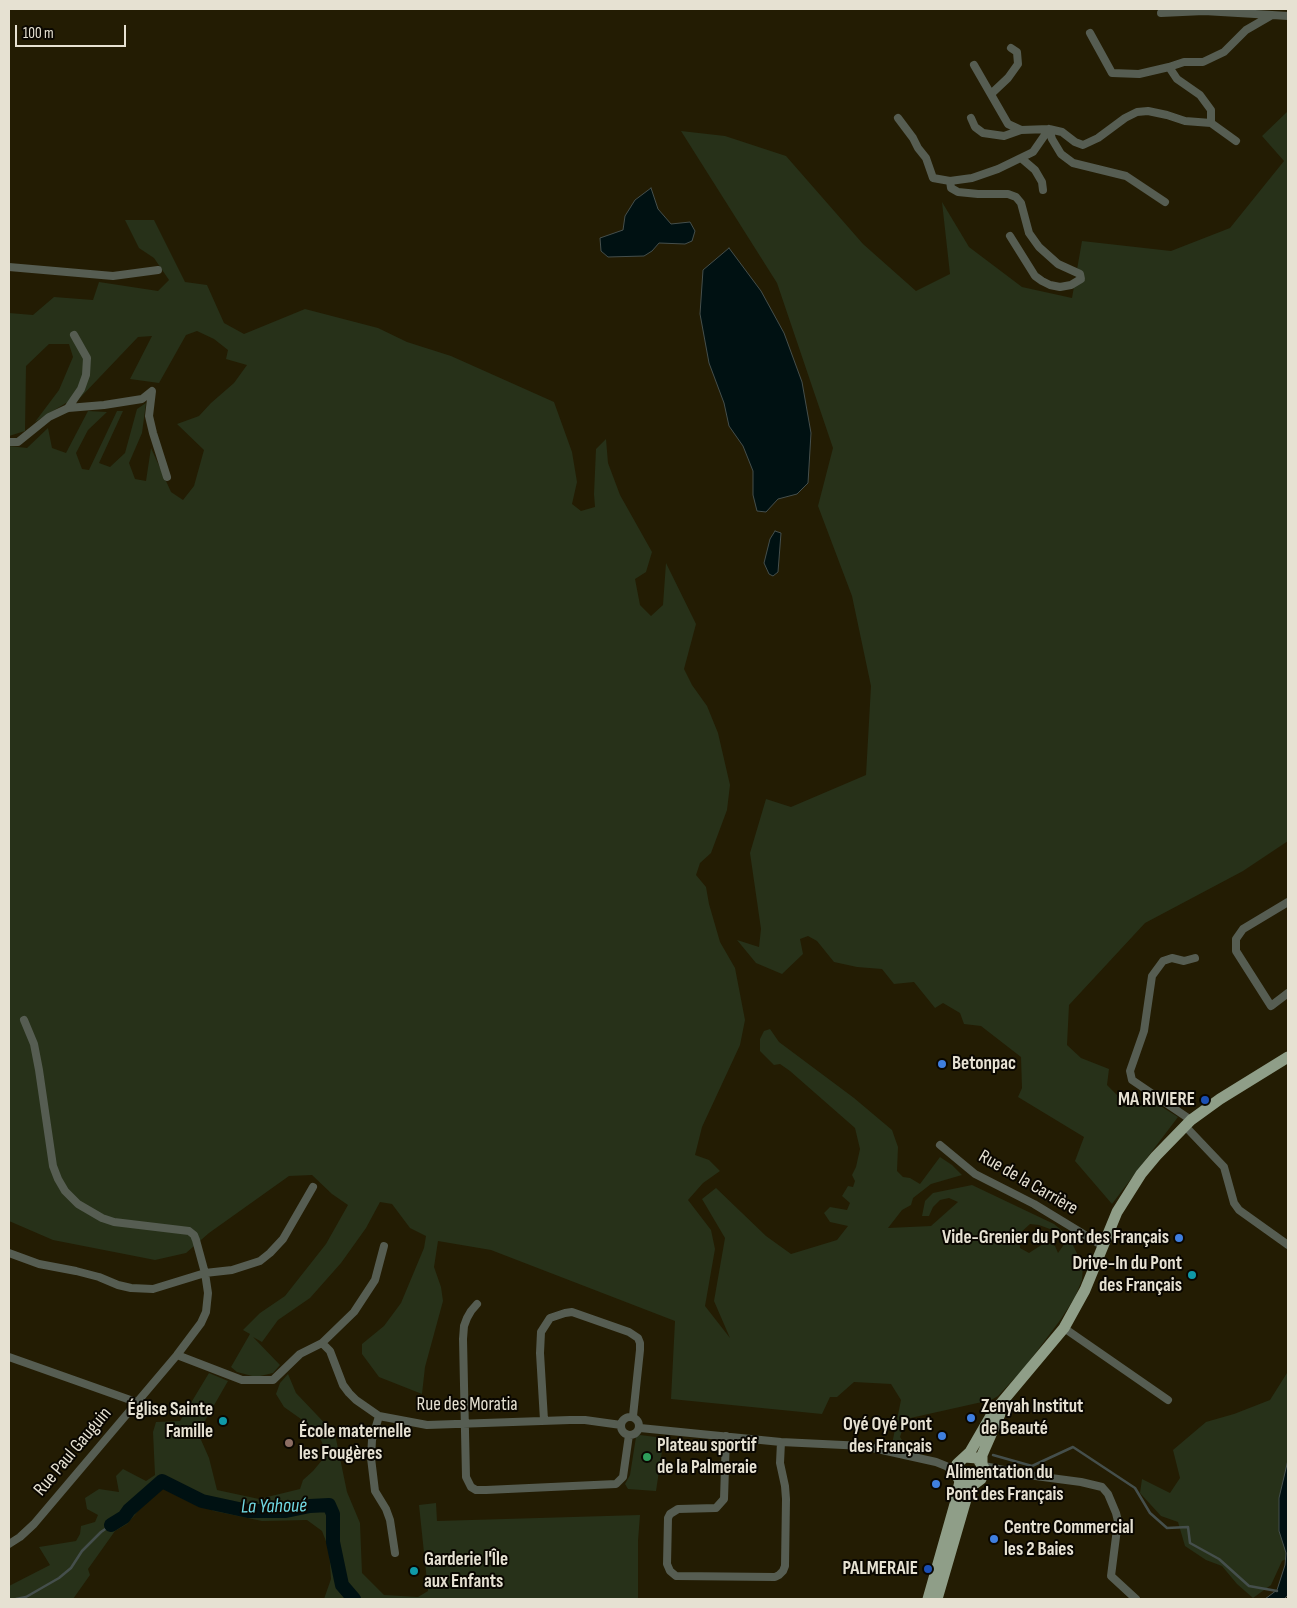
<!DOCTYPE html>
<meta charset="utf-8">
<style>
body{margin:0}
#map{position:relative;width:1297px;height:1608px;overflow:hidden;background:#231c03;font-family:"Sofia Sans Condensed",sans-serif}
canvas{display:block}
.frame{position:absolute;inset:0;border:10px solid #e6e1d2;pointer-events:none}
.scale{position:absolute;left:15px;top:25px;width:111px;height:22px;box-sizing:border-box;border:2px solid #e6e1d2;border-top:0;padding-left:6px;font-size:15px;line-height:18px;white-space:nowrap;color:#e6e1d2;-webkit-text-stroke:4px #0a0701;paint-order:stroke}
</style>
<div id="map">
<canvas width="1297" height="1608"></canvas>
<div class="frame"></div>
<div class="scale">100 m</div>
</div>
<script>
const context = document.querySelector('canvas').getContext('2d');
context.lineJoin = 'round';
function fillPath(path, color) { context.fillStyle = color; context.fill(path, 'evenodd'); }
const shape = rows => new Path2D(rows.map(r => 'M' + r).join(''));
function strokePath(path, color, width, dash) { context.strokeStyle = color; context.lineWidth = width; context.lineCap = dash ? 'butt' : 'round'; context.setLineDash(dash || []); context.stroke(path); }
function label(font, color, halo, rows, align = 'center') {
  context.font = font + ' "Sofia Sans Condensed",sans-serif'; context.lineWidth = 4; context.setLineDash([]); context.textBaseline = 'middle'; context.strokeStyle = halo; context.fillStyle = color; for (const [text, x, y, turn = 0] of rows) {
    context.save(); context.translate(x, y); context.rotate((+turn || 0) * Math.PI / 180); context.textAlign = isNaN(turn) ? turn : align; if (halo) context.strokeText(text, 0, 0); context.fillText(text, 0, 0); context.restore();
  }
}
fillPath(shape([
 [1287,112,1288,113,1288,841,1243,871,1145,923,1069,1005,1067,1045,1081,1058,1109,1069,1107,1085,1121,1099,1154,1102,1178,1117,1112,1204,1075,1161,1084,1137,1018,1097,1022,1088,1021,1057,981,1026,964,1024,960,1013,943,1003,935,1008,914,982,894,984,882,969,857,967,834,962,817,941,808,936,800,939,803,954,782,974,756,963,737,940,759,947,761,929,750,853,766,799,791,807,866,775,871,686,852,596,818,506,833,448,777,283,681,131,725,136,786,156,863,244,916,291,950,274,942,202,969,247,1022,287,1072,298,1082,241,1171,251,1230,228,1284,161,1262,136],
 [125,220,154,220,185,282,207,285,224,323,244,334,305,309,378,328,407,342,451,356,554,402,572,452,577,482,572,504,581,511,595,507,594,494,596,449,606,439,608,463,620,495,652,552,646,572,635,579,640,605,651,616,663,605,666,563,696,624,684,669,692,685,707,706,718,733,730,785,727,810,711,853,700,863,696,875,706,887,709,904,720,942,735,968,745,1020,740,1045,702,1127,695,1155,709,1160,720,1171,703,1183,688,1200,711,1230,715,1249,705,1306,730,1338,714,1301,725,1238,702,1199,716,1188,766,1236,791,1254,837,1240,848,1226,830,1222,824,1213,830,1207,847,1210,850,1203,842,1196,848,1186,853,1187,855,1181,852,1175,856,1167,860,1149,855,1128,790,1071,780,1064,774,1065,760,1051,760,1039,764,1031,770,1029,779,1042,854,1098,892,1130,898,1147,897,1171,903,1177,910,1178,920,1184,940,1157,952,1165,962,1175,931,1184,913,1198,911,1205,902,1210,888,1228,931,1226,958,1202,949,1198,940,1200,933,1207,929,1216,922,1216,925,1201,933,1193,972,1185,1054,1224,1066,1234,1061,1238,1058,1232,1039,1225,1030,1224,1019,1234,1020,1248,1029,1253,1046,1242,1055,1246,1058,1253,1065,1243,1071,1241,1083,1266,1082,1280,1075,1297,1061,1319,1025,1367,998,1396,991,1400,906,1419,900,1437,906,1446,892,1444,901,1400,891,1384,854,1382,837,1397,830,1397,822,1414,671,1399,675,1321,491,1250,438,1241,434,1267,441,1287,443,1301,425,1367,422,1394,379,1377,362,1354,362,1344,384,1326,401,1303,424,1248,426,1236,410,1228,392,1204,380,1202,366,1228,341,1263,310,1298,278,1320,262,1342,253,1337,280,1365,273,1373,256,1377,237,1372,231,1367,250,1334,243,1330,260,1313,285,1296,326,1244,348,1205,332,1194,312,1175,289,1176,209,1233,186,1253,155,1260,53,1240,9,1221,9,446,27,448,48,428,52,448,66,453,88,411,107,412,88,430,76,453,82,469,89,470,117,411,123,411,99,463,110,467,125,453,137,409,146,403,142,433,129,463,135,479,146,481,151,448,171,492,183,500,194,486,204,450,177,424,199,416,211,403,234,383,247,365,226,359,228,350,214,339,197,331,186,335,159,383,130,379,152,336,138,337,78,400,66,403,35,422,59,390,73,357,69,344,49,344,26,366,25,431,9,436,9,313,33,315,54,297,93,300,99,282,158,291,169,280,154,258,139,248],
 [1288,1367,1288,1558,1282,1561,1271,1585,1253,1598,1237,1584,1222,1566,1206,1560,1185,1546,1178,1522,1161,1516,1140,1493,1142,1479,1170,1493,1180,1478,1173,1450,1206,1422,1234,1414,1270,1400,1287,1373],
 [209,1373,228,1381,198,1433,209,1458,217,1490,259,1499,300,1489,303,1480,313,1471,323,1459,325,1450,321,1440,308,1424,284,1407,276,1394,280,1383,288,1374,296,1393,335,1434,347,1492,360,1523,362,1573,384,1595,418,1597,428,1591,419,1505,436,1503,437,1521,640,1515,638,1541,638,1599,324,1599,331,1579,329,1549,322,1531,307,1520,262,1521,214,1511,159,1487,127,1524,115,1531,88,1569,90,1575,73,1599,9,1599,9,1586,50,1565,39,1547,76,1541,80,1534,81,1526,95,1522,98,1515,87,1509,85,1498,99,1489,119,1492,116,1476,123,1469,146,1481,155,1475,153,1432,156,1422,180,1421],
 [640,1435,664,1438,656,1491,628,1489,625,1484,630,1475,636,1437]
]), '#273119');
const water = shape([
 [651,188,658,209,671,224,690,222,695,231,692,241,685,244,659,243,652,251,644,256,608,257,601,251,600,238,623,230,625,216,635,200,651,188],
 [729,248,761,291,784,333,802,382,811,433,808,483,797,494,778,499,766,512,757,511,753,495,753,471,743,446,729,426,724,403,709,363,700,314,703,270,729,248],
 [775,531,781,533,778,572,773,576,769,574,764,563,770,539,775,531],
 [1288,1460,1288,1595,1284,1599,1265,1599,1277,1590,1285,1565,1286,1553,1279,1531,1279,1498,1288,1460]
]);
fillPath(water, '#001112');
strokePath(water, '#454f4c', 1);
strokePath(shape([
 [993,1455,1032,1466,1073,1447,1135,1488,1150,1513,1167,1528,1188,1527,1190,1543,1219,1559,1249,1586,1277,1591],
 [16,1599,26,1597,59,1578,71,1568,82,1551,101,1532,111,1525]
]), '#454f4c', 2.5);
strokePath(shape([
 [111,1525,124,1517,129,1510,162,1481,202,1501,248,1511,286,1511,310,1506,329,1505,333,1514,333,1542,342,1585,354,1599]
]), '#001112', 14);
strokePath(shape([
 [1161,13,1204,11,1272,15],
 [1090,33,1112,73,1139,74,1169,67],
 [974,65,1008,124,1021,130,1049,129],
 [991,94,1008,78,1018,64,1017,52,1011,48],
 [898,118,913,138,918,148,926,158,933,178,950,181],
 [971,118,975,127,983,133,1004,136,1021,130],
 [1211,123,1236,141],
 [1021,158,1035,170,1042,182,1043,190],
 [1165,202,1126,176,1073,163,1061,154,1052,139,1049,129,1062,132,1075,142,1083,145,1098,138,1125,118,1137,112,1148,111,1167,115,1185,121,1211,123,1211,110,1200,95,1177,79,1169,67,1184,62,1203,62,1224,52,1246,30,1272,15,1288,16],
 [1010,236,1035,276,1042,281,1050,285,1060,287,1071,285,1081,279,1080,274,1058,264,1039,247,1029,233,1021,203,1016,197,1008,194,978,194,958,192,951,188,950,181,972,178,998,169,1033,152,1049,129],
 [9,267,113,276,158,270],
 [68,408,81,389,86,375,87,358,74,335],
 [9,442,18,442,49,417,68,408,104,405,142,399,152,391,149,416,153,433,167,477],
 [1288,902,1243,929,1236,939,1236,951,1271,1006,1288,993],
 [1191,1120,1132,1080,1130,1071,1144,1031,1152,976,1163,961,1172,958,1184,961,1195,958],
 [1185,1126,1224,1167,1234,1203,1239,1210,1288,1245],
 [940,1145,975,1174,1034,1204,1103,1246],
 [9,1253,39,1264,76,1271,99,1277,118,1285,131,1288,153,1289,205,1273,232,1270,260,1261,270,1253,283,1239,313,1187],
 [477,1304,471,1311,467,1318,464,1326,463,1339,466,1477,471,1487,476,1490,486,1490,616,1484,623,1477,629,1435],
 [1064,1328,1168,1400],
 [322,1343,330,1351,343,1385,349,1393,356,1400,379,1416,427,1425,570,1420,585,1420,621,1425],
 [177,1355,242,1380,273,1380,300,1354,322,1343,354,1312,375,1280,384,1246],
 [9,1357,136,1402],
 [379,1416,372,1440,371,1458,375,1491,386,1509,390,1520,395,1553],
 '621 1426a9 9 0 1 1 18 0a9 9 0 1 1-18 0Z',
 [544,1420,540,1353,541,1332,550,1318,565,1313,572,1312,629,1332,638,1338,640,1343,640,1350,633,1416],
 [640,1428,781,1442,864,1446,936,1462,946,1466,956,1474],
 [726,1436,724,1499,716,1508,678,1509,670,1514,668,1518,667,1564,670,1571,676,1576,775,1577,779,1575,783,1571,785,1566,786,1499,785,1486,780,1463,781,1442],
 [984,1466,1028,1475,1081,1482,1102,1487,1108,1494,1116,1513,1118,1521,1111,1576,1136,1599],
 [9,1544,20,1537,34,1524,177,1355,201,1323,206,1312,208,1293,205,1273,196,1240,194,1235,189,1231,114,1222,102,1218,78,1204,65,1191,58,1179,53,1166,39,1070,34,1044,24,1020]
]), '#565d52', 8);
strokePath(shape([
 [965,1457,977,1458,984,1468,981,1479,973,1485,968,1485,960,1481,956,1474,957,1464,970,1452,992,1414,1064,1328,1085,1290,1117,1212,1141,1174,1156,1156,1191,1120,1220,1099,1288,1057],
 [982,1463,982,1455,1000,1414],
 [928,1599,955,1504,960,1481],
 [937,1599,967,1496,973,1485]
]), '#8f9e88', 11);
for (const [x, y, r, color] of [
 [942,1064,5,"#3f7fe0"],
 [1205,1100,5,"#1a4fb4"],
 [1179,1238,5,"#3f7fe0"],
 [1192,1275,5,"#0f9aa8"],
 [971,1418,5,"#3f7fe0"],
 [223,1421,5,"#0f9aa8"],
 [942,1436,5,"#3f7fe0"],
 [289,1443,5,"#8d6e63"],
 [647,1457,5,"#2e9e5b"],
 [936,1484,5,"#3f7fe0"],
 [994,1539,5,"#3f7fe0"],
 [928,1569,5,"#1a4fb4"],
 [414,1571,5,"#0f9aa8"]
]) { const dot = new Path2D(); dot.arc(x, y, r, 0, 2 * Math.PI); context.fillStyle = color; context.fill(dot); strokePath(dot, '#0a0701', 2); }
label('bold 19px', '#e6e1d2', '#0a0701', [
 ["Betonpac",952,1064],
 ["MA RIVIERE",1195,1100,"right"],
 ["Vide-Grenier du Pont des Français",1169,1238,"right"],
 ["Drive-In du Pont",1182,1264,"right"],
 ["des Français",1182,1286,"right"],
 ["Zenyah Institut",981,1407],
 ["de Beauté",981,1429],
 ["Église Sainte",213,1410,"right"],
 ["Famille",213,1432,"right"],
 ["Oyé Oyé Pont",932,1425,"right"],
 ["des Français",932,1447,"right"],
 ["École maternelle",299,1432],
 ["les Fougères",299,1454],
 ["Plateau sportif",657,1446],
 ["de la Palmeraie",657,1468],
 ["Alimentation du",946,1473],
 ["Pont des Français",946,1495],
 ["Centre Commercial",1004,1528],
 ["les 2 Baies",1004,1550],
 ["Garderie l'Île",424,1560],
 ["aux Enfants",424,1582],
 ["PALMERAIE",918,1569,"right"]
], 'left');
label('19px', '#e6e1d2', '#0a0701', [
 ["Rue de la Carrière",1028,1183,30],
 ["Rue des Moratia",467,1405],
 ["Rue Paul Gauguin",73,1452,-50]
]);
label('italic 20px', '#70d8e2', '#0a0701', [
 ["La Yahoué",274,1507,-1]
]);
</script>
